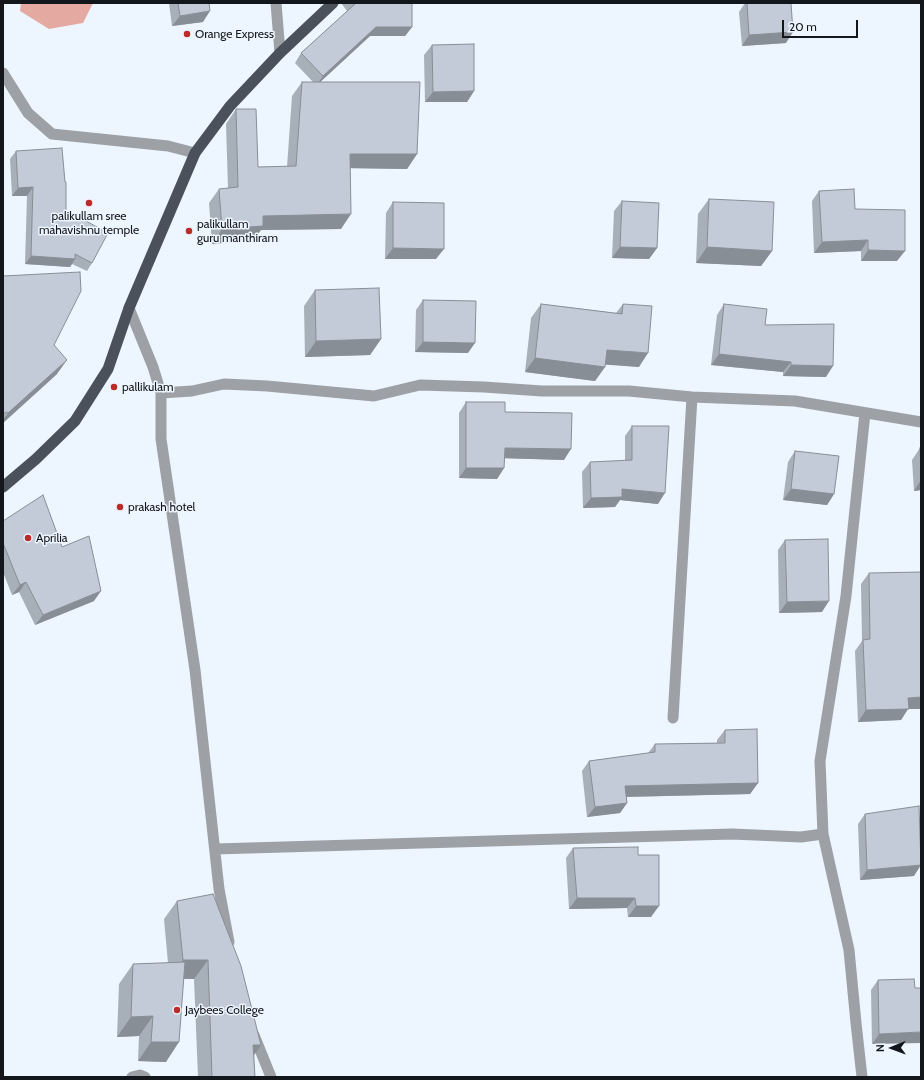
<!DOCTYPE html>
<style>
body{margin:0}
#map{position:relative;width:924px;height:1080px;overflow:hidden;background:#edf5ff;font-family:Cabin,sans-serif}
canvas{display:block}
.frame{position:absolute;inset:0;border:4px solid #13161a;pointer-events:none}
.north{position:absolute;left:872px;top:1028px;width:40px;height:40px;-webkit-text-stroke:3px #edf5ff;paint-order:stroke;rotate:269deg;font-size:11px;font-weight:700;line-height:16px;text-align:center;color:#13161a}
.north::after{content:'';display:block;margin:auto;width:14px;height:18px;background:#13161a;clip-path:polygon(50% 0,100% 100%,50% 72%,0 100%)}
.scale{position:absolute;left:782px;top:20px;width:76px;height:18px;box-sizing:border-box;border:2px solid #13161a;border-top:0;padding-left:5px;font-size:12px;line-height:14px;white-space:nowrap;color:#13161a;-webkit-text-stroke:3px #edf5ff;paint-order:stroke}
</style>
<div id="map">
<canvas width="924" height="1080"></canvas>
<div class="frame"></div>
<div class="north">N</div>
<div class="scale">20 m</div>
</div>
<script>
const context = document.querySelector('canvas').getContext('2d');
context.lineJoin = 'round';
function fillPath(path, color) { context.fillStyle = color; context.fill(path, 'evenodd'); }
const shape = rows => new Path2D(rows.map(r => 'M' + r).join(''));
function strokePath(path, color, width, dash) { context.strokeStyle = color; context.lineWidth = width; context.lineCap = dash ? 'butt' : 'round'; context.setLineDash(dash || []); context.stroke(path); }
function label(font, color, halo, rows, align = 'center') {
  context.font = font + ' Cabin,sans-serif'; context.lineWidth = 3; context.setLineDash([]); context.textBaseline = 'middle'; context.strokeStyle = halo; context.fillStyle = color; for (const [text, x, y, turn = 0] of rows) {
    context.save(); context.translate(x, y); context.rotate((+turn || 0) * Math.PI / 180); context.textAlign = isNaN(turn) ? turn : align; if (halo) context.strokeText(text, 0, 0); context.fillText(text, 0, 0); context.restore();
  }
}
fillPath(shape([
 [21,3,93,3,83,23,49,29,20,11]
]), '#e4a9a1');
strokePath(shape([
 [276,3,280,53],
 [3,73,28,113,52,134,168,146,195,153],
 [129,308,153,367,161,393,161,439,195,670,219,889,229,942],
 [161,393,192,391,224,384,267,386,374,396,420,385,484,387,542,391,629,391,692,397,795,401,921,422],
 [673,718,692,397],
 [823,834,849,950,856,1023,862,1077],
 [215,849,732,834,801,837,823,834,820,761,846,596,865,413],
 [254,1035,271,1077],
 [132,1077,140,1075,145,1077]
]), '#9da1a6', 11);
strokePath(shape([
 [3,487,36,459,75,421,108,369,129,308,195,153,230,106,280,53,333,3]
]), '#4a515a', 11);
fillPath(shape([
 [169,3,209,3,203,22,172,26],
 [341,3,412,3,412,27,405,36,370,36,320,82,417,154,407,169,350,168,341,229,261,230,253,240,212,244,209,203,219,189,228,188,226,124,236,109,258,167,287,167,292,96,302,82,313,82,295,63,301,53,347,11],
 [745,3,791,3,786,43,742,46,739,12],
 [432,45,474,91,467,102,425,102,424,55],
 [16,151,66,215,92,263,87,271,72,264,70,267,25,264,27,196,12,196,10,159],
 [819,191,855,209,897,261,861,261,861,251,814,253,812,201],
 [709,199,772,251,761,266,696,263,698,214],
 [622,201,657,248,649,259,612,258,614,211],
 [393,202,436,259,385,259,386,213],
 [3,276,54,345,57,374,3,423],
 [315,290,381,339,370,355,305,357,304,306],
 [423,300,468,353,415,352,416,310],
 [541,304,616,313,623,304,639,367,605,364,605,367,595,381,525,372,531,318],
 [724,304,765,325,826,377,783,376,783,372,711,365,717,315],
 [466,402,505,412,564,460,505,458,504,468,497,479,459,478,459,413],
 [632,426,658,504,620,500,615,507,583,508,582,472,590,462,625,461,625,436],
 [921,442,921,490,914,491,912,460,920,448,921,448,920,443],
 [795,451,834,494,827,505,783,500,788,462],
 [3,521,62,547,94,601,35,625,19,592,12,595,3,572],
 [785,540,822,612,779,613,778,550],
 [869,573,908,709,901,720,858,722,855,651,862,641,861,584],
 [725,730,758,783,750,794,627,797,627,803,620,813,587,817,582,771,589,761,648,753,655,744,717,743,717,740],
 [865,814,914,876,860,880,858,824],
 [573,848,638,855,651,917,628,917,627,908,569,909,566,858],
 [213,894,254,1055,255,1077,198,1077,194,979,184,979,166,1062,138,1061,139,1036,117,1037,119,984,133,964,168,963,164,919,177,901],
 [878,980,915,988,872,1044,871,990]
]), '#a7afb9');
fillPath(shape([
 [210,11,203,22,172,26,180,16],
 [376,27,412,27,405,36,370,36,316,86,323,76],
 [793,32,786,43,742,46,749,35],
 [474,91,467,102,425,102,433,92],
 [350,154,417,154,407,169,340,168],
 [33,187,27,196,12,196,18,188],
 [351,214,341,229,261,230,253,240,212,244,222,229,263,216],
 [868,240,861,251,814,253,822,242],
 [620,247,657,248,649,259,612,258],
 [707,247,772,251,761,266,696,263],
 [393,248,444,249,436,259,385,259],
 [868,250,905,251,897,261,861,261],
 [31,256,75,259,70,267,25,264],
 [381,339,370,355,305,357,316,341],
 [423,342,475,343,468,353,415,352],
 [607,350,648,353,639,367,597,364],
 [719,354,791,362,783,372,711,365],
 [535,358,605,367,595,381,525,372],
 [67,360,57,374,3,423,3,420,8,413],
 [791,365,833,366,826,377,783,376],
 [505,448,571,449,564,460,497,458],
 [466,468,504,468,497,479,459,478],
 [921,480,921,490,914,491],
 [622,489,665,493,658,504,620,500,615,507,583,508,591,498],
 [791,489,834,494,827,505,783,500],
 [26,582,19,592,12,595,20,585],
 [101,591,94,601,35,625,43,615],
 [829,601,822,612,779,613,787,602],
 [921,697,921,709,908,709,901,720,858,722,866,710,908,698],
 [758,783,750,794,618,797,625,786],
 [627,803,620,813,587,817,595,807],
 [921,865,914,876,860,880,867,870],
 [577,898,635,898,627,908,569,909],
 [636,906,659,906,651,917,628,917],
 [183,960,208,960,194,979,170,978],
 [153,1016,139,1036,117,1037,131,1017],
 [921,1032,921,1043,872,1044,879,1034],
 [151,1042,179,1042,166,1062,138,1061],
 [253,1045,261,1045,248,1064]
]), '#888e96');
const building = shape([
 [178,3,209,3,210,11,180,16,178,3],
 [354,3,412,3,412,27,376,27,323,76,301,53,355,4,354,3],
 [747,3,791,3,793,32,749,35,747,3],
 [474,44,474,91,433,92,432,45,474,44],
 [302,82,420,82,417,154,350,154,351,214,263,216,263,226,222,229,219,189,238,187,236,109,256,109,258,167,296,166,302,82],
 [62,148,65,182,66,182,66,215,75,215,108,233,92,263,75,254,75,259,31,256,33,187,18,188,16,151,62,148],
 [854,189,855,209,905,210,905,251,868,250,868,240,822,242,819,191,854,189],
 [709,199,774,202,772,251,707,247,709,199],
 [622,201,659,203,657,248,620,247,622,201],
 [393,202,444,203,444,249,393,248,393,202],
 [80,272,81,291,54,345,67,360,8,413,6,412,3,414,3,276,80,272],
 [379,288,381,339,316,341,315,290,379,288],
 [423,300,476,301,475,343,423,342,423,300],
 [541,304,622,314,623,304,652,306,648,353,607,350,605,367,535,358,541,304],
 [724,304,767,309,765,325,834,324,833,366,791,365,791,362,719,354,724,304],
 [466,402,505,402,505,412,572,413,571,449,505,448,504,468,466,468,466,402],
 [632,426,669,426,665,493,622,489,622,497,591,498,590,462,632,460,632,426],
 [920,448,921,448,921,468,920,448],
 [795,451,839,456,834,494,791,489,795,451],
 [43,495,62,547,89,536,101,591,43,615,26,582,20,585,3,543,3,521,43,495],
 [828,539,829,601,787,602,785,540,828,539],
 [921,572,921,697,908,698,909,709,866,710,863,640,870,639,869,573,921,572],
 [757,729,758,783,625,786,627,803,595,807,589,761,655,752,655,744,725,743,725,730,757,729],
 [919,806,921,865,867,870,865,814,919,806],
 [638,847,638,855,659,855,659,906,636,906,635,898,577,898,573,848,638,847],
 [213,894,241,966,261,1045,253,1045,255,1077,212,1077,208,960,183,960,177,901,213,894],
 [185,962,179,1042,151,1042,153,1016,131,1017,133,964,185,962],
 [914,979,915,988,921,988,921,1032,879,1034,878,980,914,979]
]);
fillPath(building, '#c2cbd7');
strokePath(building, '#888e96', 1);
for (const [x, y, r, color] of [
 [187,34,4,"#bb2c28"],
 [89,203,4,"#bb2c28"],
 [189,231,4,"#bb2c28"],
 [114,387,4,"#bb2c28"],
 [120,507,4,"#bb2c28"],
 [28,538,4,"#bb2c28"],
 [177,1010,4,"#bb2c28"]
]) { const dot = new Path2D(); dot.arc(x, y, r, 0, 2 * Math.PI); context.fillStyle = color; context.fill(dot); strokePath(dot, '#edf5ff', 1.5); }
label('12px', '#13161a', '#edf5ff', [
 ["Orange Express",195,34],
 ["palikullam sree",89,216,"center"],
 ["mahavishnu temple",89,230,"center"],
 ["palikullam",197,224],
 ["guru manthiram",197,238],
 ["pallikulam",122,387],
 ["prakash hotel",128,507],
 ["Aprilia",36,538],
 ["Jaybees College",185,1010]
], 'left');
</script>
